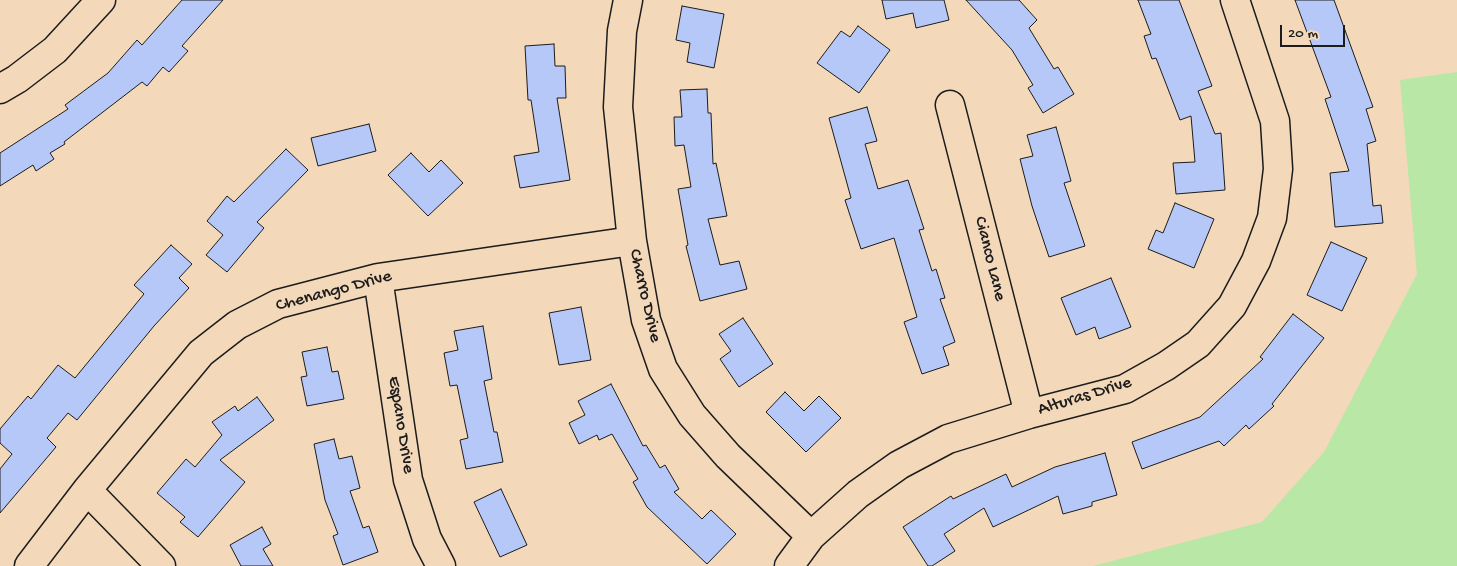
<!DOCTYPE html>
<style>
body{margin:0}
#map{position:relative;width:1457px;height:566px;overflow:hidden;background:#f3d8ba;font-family:"Gochi Hand",sans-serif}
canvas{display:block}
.scale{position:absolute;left:1280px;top:25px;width:65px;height:22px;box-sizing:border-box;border:2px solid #1c1c1c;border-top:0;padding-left:6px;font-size:15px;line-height:18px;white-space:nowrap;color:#1c1c1c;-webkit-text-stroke:4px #f3d8ba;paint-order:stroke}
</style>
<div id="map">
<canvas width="1457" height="566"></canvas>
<div class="scale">20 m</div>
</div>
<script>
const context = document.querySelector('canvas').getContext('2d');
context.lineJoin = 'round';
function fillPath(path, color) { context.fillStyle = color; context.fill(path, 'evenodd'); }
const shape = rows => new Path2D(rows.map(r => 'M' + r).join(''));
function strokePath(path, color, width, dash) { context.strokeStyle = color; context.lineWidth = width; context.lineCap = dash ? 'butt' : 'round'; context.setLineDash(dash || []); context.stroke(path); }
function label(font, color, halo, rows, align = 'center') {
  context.font = font + ' "Gochi Hand",sans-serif'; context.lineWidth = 4; context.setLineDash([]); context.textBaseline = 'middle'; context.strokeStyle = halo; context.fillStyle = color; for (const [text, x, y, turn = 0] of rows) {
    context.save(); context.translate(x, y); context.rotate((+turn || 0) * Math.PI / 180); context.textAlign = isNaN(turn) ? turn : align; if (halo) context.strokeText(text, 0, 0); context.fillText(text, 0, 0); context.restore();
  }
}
fillPath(shape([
 [1457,72,1457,566,1093,566,1262,522,1324,452,1417,274,1400,80]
]), '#b8e7a6');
const building = shape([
 [182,0,223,0,182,46,188,51,169,72,163,67,147,86,142,82,64,142,65,144,50,153,54,159,36,171,33,165,0,186,0,153,68,109,65,105,108,73,137,40,142,45,182,0],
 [882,0,944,0,949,20,916,28,913,13,886,19,882,0],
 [966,0,1019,0,1037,20,1029,28,1054,69,1058,67,1074,94,1043,113,1028,88,1033,85,1012,50,966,0],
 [1138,0,1179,0,1212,86,1198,91,1215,134,1221,133,1225,190,1176,194,1173,163,1195,162,1191,116,1180,120,1156,58,1152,59,1144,36,1151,34,1138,0],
 [1295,0,1334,0,1373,107,1366,109,1376,141,1367,144,1373,206,1381,205,1383,223,1335,227,1330,173,1349,171,1325,99,1331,97,1295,0],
 [682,6,724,14,714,68,687,62,690,43,676,40,682,6],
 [858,26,890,50,859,93,817,63,841,31,850,37,858,26],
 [554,44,555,66,565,66,566,98,557,98,570,180,520,188,514,156,539,152,531,100,528,100,525,46,554,44],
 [707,89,708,113,711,113,713,164,716,163,727,216,708,219,720,265,739,261,747,289,700,301,686,246,688,245,678,189,691,187,684,145,675,146,674,117,682,117,680,90,707,89],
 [867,107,877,141,865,144,878,189,908,180,924,229,919,230,932,271,936,269,945,298,940,299,955,342,943,347,949,365,922,374,904,322,917,317,894,238,861,249,845,200,851,198,829,118,867,107],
 [369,124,376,151,318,166,311,138,369,124],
 [1056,127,1071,181,1064,183,1085,246,1049,257,1032,206,1020,159,1033,156,1027,135,1056,127],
 [286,149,308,170,257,222,264,228,227,272,206,255,223,235,207,221,227,196,234,202,286,149],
 [411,153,429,172,441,160,463,183,428,216,388,175,411,153],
 [1175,203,1214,219,1194,268,1148,249,1156,230,1163,233,1175,203],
 [1331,242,1367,258,1342,311,1307,295,1331,242],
 [171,245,192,264,179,278,189,288,154,326,77,420,68,413,47,438,56,447,0,513,0,469,12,454,0,443,0,429,28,396,31,399,58,365,75,378,144,294,134,285,171,245],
 [1111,278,1131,327,1099,339,1095,327,1076,335,1061,298,1111,278],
 [581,307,591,360,559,365,549,313,581,307],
 [1293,314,1324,338,1272,404,1274,406,1249,429,1246,425,1224,446,1219,441,1142,469,1132,442,1200,417,1263,359,1260,357,1293,314],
 [743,318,773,364,739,387,720,359,731,351,719,334,743,318],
 [483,326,492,379,484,381,494,432,497,432,503,462,466,469,460,440,468,438,457,385,450,386,444,353,458,350,454,331,483,326],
 [327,347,332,372,338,371,344,399,307,406,301,377,307,376,302,352,327,347],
 [611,384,643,446,646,445,660,468,665,465,679,489,674,492,702,519,711,510,736,534,707,564,647,507,633,482,638,479,612,434,599,440,597,435,579,444,569,423,585,415,578,401,611,384],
 [785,392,804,411,819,396,841,418,806,452,766,412,785,392],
 [257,397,274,420,220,460,245,482,198,537,180,522,185,517,157,493,186,459,195,467,222,435,212,422,235,406,238,411,257,397],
 [334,439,339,459,352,456,360,488,350,491,363,528,369,526,378,552,343,565,333,536,338,534,325,500,314,444,334,439],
 [1105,453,1117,495,1092,502,1092,506,1063,514,1058,496,993,527,984,508,944,534,955,551,932,566,928,566,903,527,951,496,953,499,1006,474,1012,487,1055,467,1105,453],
 [501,489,527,545,500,557,474,502,501,489],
 [262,527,271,544,263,549,273,566,241,566,230,545,262,527]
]);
fillPath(building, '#b6c8f8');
strokePath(building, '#1c1c1c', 1);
const minor = shape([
 [628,0,622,31,618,107,632,241,646,320,663,369,692,415,728,456,811,536],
 [0,89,17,79,55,50,101,0],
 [950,105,1029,414],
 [378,278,408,480,427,539,441,566],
 [87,490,161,566],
 [29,566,87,490,201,353,237,325,278,304,378,278,632,241],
 [789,566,811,536,858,494,899,465,948,439,1029,414,1125,389,1166,366,1198,344,1232,306,1256,261,1272,218,1278,169,1275,121,1235,0]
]);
strokePath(minor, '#1c1c1c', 31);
strokePath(minor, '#f3d8ba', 28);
label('18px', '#1c1c1c', '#f3d8ba', [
 ["Cianco Lane",989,259,76],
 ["Chenango Drive",334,292,-15],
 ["Charro Drive",644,296,77],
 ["Alturas Drive",1085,397,-17],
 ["Espano Drive",400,425,81]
]);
</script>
